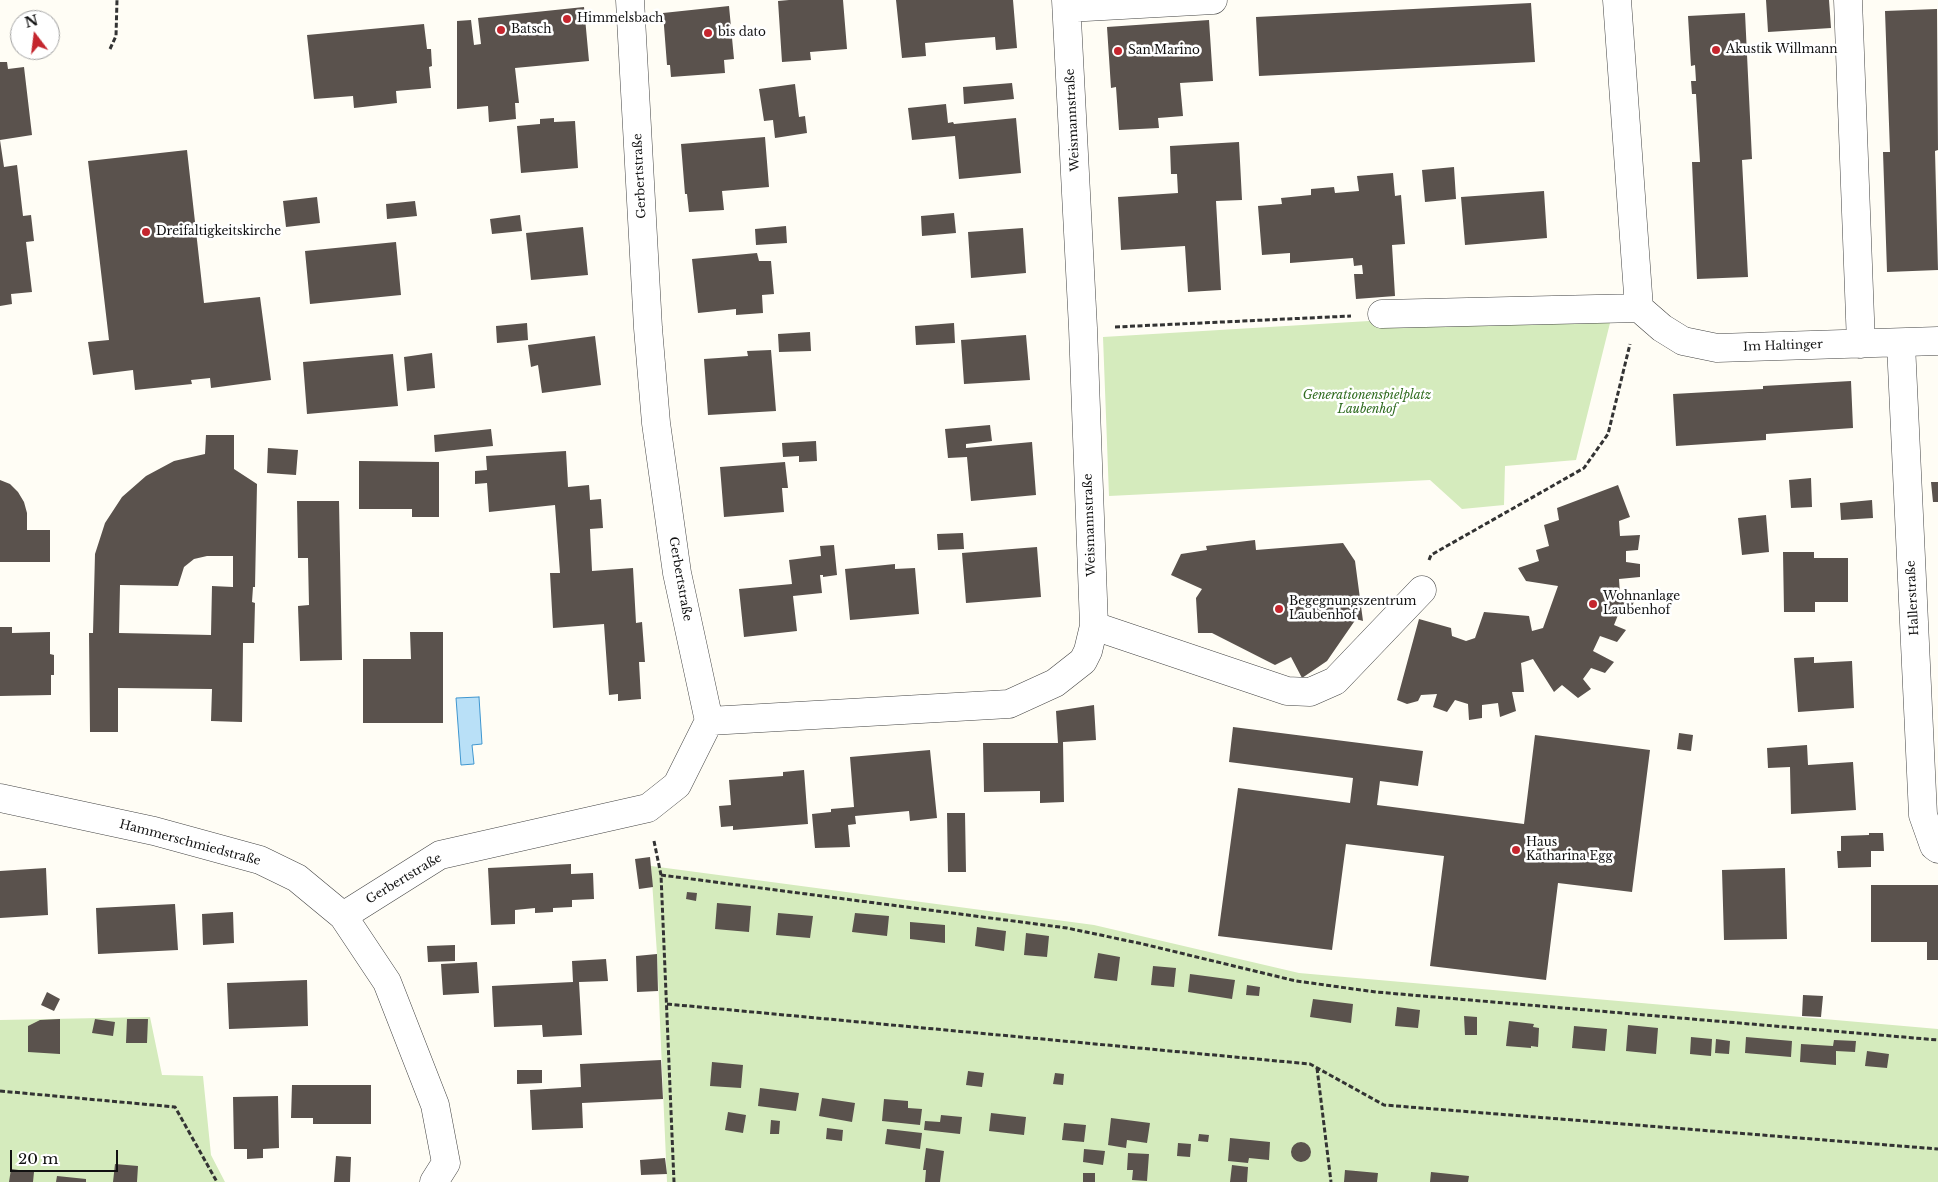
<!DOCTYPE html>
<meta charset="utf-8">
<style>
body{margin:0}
#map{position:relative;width:1938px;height:1182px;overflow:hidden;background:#fffdf5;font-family:"Libre Baskerville",serif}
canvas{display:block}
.north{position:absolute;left:10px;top:10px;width:50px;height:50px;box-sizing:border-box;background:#fff;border:1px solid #a0a0a0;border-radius:50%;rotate:345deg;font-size:14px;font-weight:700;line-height:20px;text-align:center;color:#111}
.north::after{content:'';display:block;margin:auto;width:18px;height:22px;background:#c4262e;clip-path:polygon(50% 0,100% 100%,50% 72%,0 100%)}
.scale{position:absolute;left:10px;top:1150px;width:108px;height:22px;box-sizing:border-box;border:2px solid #111;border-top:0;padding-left:6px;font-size:15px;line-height:18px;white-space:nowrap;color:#111;-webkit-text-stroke:4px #fff;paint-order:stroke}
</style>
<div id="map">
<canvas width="1938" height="1182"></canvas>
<div class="north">N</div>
<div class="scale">20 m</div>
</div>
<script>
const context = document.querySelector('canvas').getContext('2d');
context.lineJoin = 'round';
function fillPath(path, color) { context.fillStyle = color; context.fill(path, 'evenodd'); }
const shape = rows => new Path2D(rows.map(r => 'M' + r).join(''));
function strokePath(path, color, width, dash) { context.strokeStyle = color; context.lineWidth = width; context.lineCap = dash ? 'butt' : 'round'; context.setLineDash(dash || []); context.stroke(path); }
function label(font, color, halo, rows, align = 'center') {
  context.font = font + ' "Libre Baskerville",serif'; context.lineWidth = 5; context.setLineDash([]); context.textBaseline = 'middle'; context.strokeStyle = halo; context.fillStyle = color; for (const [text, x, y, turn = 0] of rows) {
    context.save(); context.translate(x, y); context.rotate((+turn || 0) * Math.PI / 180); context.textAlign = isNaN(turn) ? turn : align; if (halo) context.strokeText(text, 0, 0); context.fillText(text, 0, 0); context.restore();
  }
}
fillPath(shape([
 [1369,321,1610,323,1576,460,1505,466,1504,505,1462,509,1430,480,1109,496,1103,337],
 [651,866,1094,925,1299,973,1938,1029,1938,1182,667,1182,657,954],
 [150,1017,162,1075,203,1076,211,1155,225,1182,0,1182,0,1020]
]), '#d5ebbd');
const water = shape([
 [479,697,482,744,472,745,474,764,461,765,456,698,479,697]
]);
fillPath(water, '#b9e0f7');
strokePath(water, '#3f96cf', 1);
fillPath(shape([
 [789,0,843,0,847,49,810,52,811,60,782,62,778,1],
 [896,0,1013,0,1017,48,996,50,995,37,957,40,925,43,926,56,902,58],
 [1766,0,1829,0,1831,28,1768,32],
 [1531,3,1535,62,1259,76,1256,17],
 [729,6,734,59,724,60,725,73,671,77,670,65,667,65,663,13],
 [584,7,589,61,515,68,519,103,515,103,516,119,489,122,488,106,457,109,457,21,471,20,474,45,481,44,478,18],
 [1937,9,1938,150,1935,151,1938,270,1887,272,1883,152,1890,152,1885,11],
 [1745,13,1752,159,1742,160,1748,277,1697,279,1692,162,1700,162,1696,94,1692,94,1691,81,1696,81,1695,65,1691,66,1688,16],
 [1209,20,1213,81,1180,83,1183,116,1158,118,1159,128,1119,130,1116,87,1111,88,1107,27],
 [424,24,427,49,431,49,432,66,429,67,431,88,396,91,397,103,354,108,353,96,314,99,307,35],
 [0,62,7,62,8,69,24,67,32,135,0,140],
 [1012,83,1014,99,964,104,963,87],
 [795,84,799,117,805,116,807,133,775,138,773,120,764,121,759,89],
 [946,104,948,123,953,122,954,124,1016,118,1021,173,959,179,955,136,912,140,908,108],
 [554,118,554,122,575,121,578,168,521,173,517,126,540,124,540,119],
 [765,137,769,187,722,191,724,210,689,212,687,194,685,194,681,144],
 [0,140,4,167,17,165,23,216,31,215,34,241,26,242,32,292,11,294,12,304,0,306],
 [1239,142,1242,200,1216,201,1221,290,1188,292,1185,246,1121,250,1118,197,1178,193,1177,174,1171,174,1170,146],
 [187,150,204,303,260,297,271,380,211,388,210,378,191,380,192,384,135,390,133,370,93,375,88,342,109,340,88,161],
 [1454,167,1456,199,1425,202,1422,170],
 [1393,173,1395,196,1401,195,1405,244,1392,245,1395,296,1356,299,1354,274,1363,274,1362,265,1354,266,1353,258,1290,263,1290,253,1262,255,1258,206,1282,204,1281,198,1311,195,1311,189,1334,187,1335,193,1359,191,1357,176],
 [1544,191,1547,238,1465,245,1461,197],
 [317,197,320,223,286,227,283,201],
 [415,201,417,216,387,219,386,204],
 [954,213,956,233,922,236,921,216],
 [520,215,522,231,492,234,490,219],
 [786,226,787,243,756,245,755,229],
 [583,227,588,275,531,280,526,233],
 [1023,228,1026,273,971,278,968,232],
 [396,242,401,295,310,304,305,251],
 [757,253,759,261,771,261,774,294,762,295,763,313,736,315,736,309,698,313,692,259],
 [527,323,528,340,497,343,496,326],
 [954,323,955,343,916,345,915,326],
 [810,332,811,351,779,352,778,334],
 [1026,335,1030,380,964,384,961,340],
 [595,336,601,385,542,393,538,365,531,367,528,345],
 [771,350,776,411,708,415,704,359,748,356,747,351],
 [432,353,435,388,407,391,404,357],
 [393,354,398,406,307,414,303,362],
 [1851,381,1853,428,1766,434,1766,440,1676,446,1673,394,1763,389,1763,386],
 [990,425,992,441,966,444,966,448,1032,442,1036,495,971,501,967,457,948,458,945,429],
 [491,429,493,446,435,452,434,435],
 [206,435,234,435,234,469,257,484,255,587,253,587,252,602,255,603,254,643,243,643,242,722,211,721,212,689,118,688,118,732,90,732,89,633,93,633,95,554,105,523,122,497,146,476,174,461,205,454],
 [233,556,233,587,212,586,211,635,119,633,120,585,178,586,184,567,194,559,207,556],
 [816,441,817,461,799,462,799,456,783,457,782,443],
 [268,448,298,450,296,475,267,473],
 [566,451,568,487,589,485,590,500,601,499,603,528,590,529,592,571,633,568,636,623,642,622,645,662,639,662,641,699,618,701,618,694,609,695,604,624,553,628,550,573,560,573,555,505,489,512,487,483,475,484,475,471,487,470,486,456],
 [359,461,439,462,439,517,412,517,412,509,359,509],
 [785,462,788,488,782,488,784,512,724,517,720,467],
 [1811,478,1812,507,1791,508,1789,480],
 [0,480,10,484,18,492,24,502,27,513,27,530,50,530,50,562,0,562],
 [1931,482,1938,482,1938,502,1933,502],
 [1618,485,1630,517,1619,521,1620,536,1640,535,1638,550,1626,551,1626,562,1640,564,1640,577,1619,579,1620,594,1636,597,1630,611,1620,610,1614,625,1626,630,1617,642,1600,636,1593,651,1614,662,1605,673,1591,668,1583,679,1591,689,1578,698,1562,685,1554,692,1533,659,1521,663,1524,692,1512,692,1516,711,1500,717,1498,703,1482,705,1482,718,1469,720,1468,704,1455,700,1447,712,1433,707,1437,694,1421,695,1418,701,1407,704,1397,700,1419,619,1451,628,1452,636,1466,641,1475,638,1484,612,1529,616,1532,631,1543,628,1558,586,1526,581,1518,568,1539,561,1536,550,1549,546,1544,525,1559,520,1557,508],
 [1872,500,1873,518,1841,520,1840,503],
 [297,501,339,501,342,660,300,661,298,606,309,605,308,558,298,558],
 [1766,515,1769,552,1742,555,1738,518],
 [963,533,964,549,938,550,937,534],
 [1255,540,1256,550,1343,543,1355,561,1363,621,1356,619,1327,661,1302,678,1291,657,1275,665,1212,633,1198,633,1196,598,1202,589,1171,575,1181,554,1207,550,1206,546],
 [834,545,837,575,823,577,823,575,820,575,822,593,793,596,797,631,744,637,739,589,792,584,789,560,821,556,820,546],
 [1037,547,1041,597,966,603,962,553],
 [1783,552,1814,552,1814,558,1848,558,1848,602,1815,602,1815,612,1784,612],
 [895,564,895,569,915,568,919,614,850,620,845,569],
 [0,627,12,627,12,633,50,632,50,654,54,655,54,675,51,675,51,695,0,696],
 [410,632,443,632,443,723,363,723,363,659,411,659],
 [1814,657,1814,663,1852,661,1854,708,1798,712,1794,658],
 [1094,705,1096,740,1063,742,1064,802,1040,803,1040,791,984,792,983,743,1058,743,1056,711],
 [1233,727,1423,751,1418,786,1380,781,1377,805,1524,824,1535,735,1650,750,1632,892,1558,883,1546,980,1430,966,1444,856,1346,844,1332,950,1218,936,1238,788,1350,803,1353,778,1229,762],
 [1679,733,1693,735,1691,751,1677,749],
 [1807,745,1808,765,1853,762,1856,810,1791,814,1790,767,1768,768,1767,748],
 [930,750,937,818,910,821,909,811,855,816,856,824,848,825,850,847,815,848,812,814,831,812,831,809,854,807,850,757],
 [804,770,808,824,733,830,733,826,721,827,719,806,731,805,729,780,783,776,783,772],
 [947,813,965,813,966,872,948,872],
 [1869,833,1883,833,1884,851,1871,851,1871,867,1838,868,1837,851,1841,851,1841,836,1869,835],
 [650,857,653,887,639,889,635,859],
 [571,864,571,874,593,873,594,899,572,900,572,907,553,908,553,912,535,913,535,908,515,910,515,924,491,925,488,868],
 [46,868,48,915,0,918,0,871],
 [1785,868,1787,939,1724,940,1722,870],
 [1871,885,1938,885,1938,960,1927,960,1927,942,1871,942],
 [687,892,697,893,696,901,686,899],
 [717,903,751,906,749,932,715,929],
 [175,904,178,950,98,954,96,908],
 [233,912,234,943,203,945,202,914],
 [778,913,813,916,810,938,776,935],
 [855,913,889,916,887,936,852,932],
 [910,922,945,925,945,943,910,939],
 [977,927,1006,931,1004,951,975,946],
 [1026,933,1049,936,1047,957,1024,955],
 [455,945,455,961,428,962,427,946],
 [1098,953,1120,957,1117,981,1094,978],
 [657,954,658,991,637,992,636,956],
 [606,959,608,981,579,982,582,1035,543,1037,542,1025,494,1027,492,986,573,982,572,961],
 [477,962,479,993,443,995,441,964],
 [1153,966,1176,968,1174,987,1151,985],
 [1190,974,1235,980,1232,999,1188,992],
 [307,980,308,1026,229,1029,227,983],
 [1247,985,1260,987,1259,996,1246,995],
 [47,992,60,999,54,1011,41,1005],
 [1803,995,1823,996,1821,1017,1802,1016],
 [1313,999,1353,1004,1351,1023,1310,1017],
 [1397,1007,1420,1010,1418,1028,1395,1026],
 [1464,1016,1477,1017,1477,1035,1465,1035],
 [60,1019,60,1054,28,1052,28,1026,40,1020],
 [95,1019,115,1022,113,1036,92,1033],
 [127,1019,148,1019,147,1043,126,1043],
 [1509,1021,1534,1024,1533,1027,1539,1028,1538,1047,1531,1046,1531,1048,1506,1046],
 [1628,1025,1658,1028,1656,1054,1626,1051],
 [1574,1026,1607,1029,1605,1051,1572,1048],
 [1691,1037,1712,1039,1711,1056,1690,1054],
 [1746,1037,1792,1041,1791,1057,1745,1053],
 [1716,1039,1730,1041,1729,1054,1715,1053],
 [1834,1040,1856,1041,1855,1052,1836,1051,1836,1065,1800,1062,1801,1044,1833,1046],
 [1867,1051,1889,1054,1887,1068,1865,1066],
 [661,1060,663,1099,582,1103,583,1128,532,1130,530,1090,581,1087,580,1064],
 [712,1062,743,1065,741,1088,710,1086],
 [517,1070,542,1070,542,1083,517,1084],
 [968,1071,984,1073,982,1087,966,1085],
 [1055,1073,1064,1074,1063,1085,1053,1084],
 [292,1085,371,1085,371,1124,313,1124,313,1118,291,1118],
 [760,1088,799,1093,796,1111,758,1106],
 [278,1096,279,1148,263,1149,263,1158,247,1159,247,1149,234,1149,233,1097],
 [822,1098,855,1103,852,1122,819,1116],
 [884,1099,908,1101,908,1108,922,1109,920,1125,882,1121],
 [728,1112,746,1115,743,1133,725,1130],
 [991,1113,1026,1117,1024,1135,989,1131],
 [941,1115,962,1117,960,1134,924,1130,925,1121,940,1122],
 [1111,1118,1150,1123,1147,1143,1127,1140,1126,1148,1108,1145],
 [771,1120,780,1121,779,1134,770,1134],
 [1064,1123,1086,1125,1084,1142,1062,1140],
 [827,1128,843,1130,842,1141,826,1139],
 [887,1129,922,1133,920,1149,885,1144],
 [1199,1134,1209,1135,1208,1142,1198,1141],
 [1230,1138,1270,1142,1269,1160,1249,1158,1248,1163,1228,1161],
 '1291 1152a10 10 0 1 1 20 0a10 10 0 1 1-20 0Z',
 [1178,1143,1191,1144,1190,1157,1177,1156],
 [926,1148,944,1151,940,1182,925,1182,926,1170,923,1170],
 [1084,1149,1105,1151,1103,1165,1083,1162],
 [1128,1153,1149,1154,1147,1181,1132,1180,1133,1170,1127,1170],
 [336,1156,351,1157,350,1182,334,1182],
 [665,1158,667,1174,641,1175,640,1160],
 [115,1164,138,1166,137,1182,113,1182],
 [1232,1165,1248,1167,1247,1182,1230,1182],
 [11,1169,34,1172,33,1182,9,1182],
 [1345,1170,1378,1173,1377,1182,1344,1182],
 [1431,1172,1469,1176,1468,1182,1430,1182],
 [1083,1173,1095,1173,1095,1182,1083,1182],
 [57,1176,86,1179,86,1182,56,1182]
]), '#5a524d');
const minor = shape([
 [1617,0,1639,308,1662,328,1683,341,1717,348,1938,341],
 [1848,0,1861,344],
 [1067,8,1213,0],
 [1382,314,1639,308],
 [1901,344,1923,815,1934,846,1938,849],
 [1094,626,1287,691,1310,692,1335,681,1422,590],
 [709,721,1009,704,1055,683,1083,661,1088,651,1094,626,1083,328,1066,0],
 [0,798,154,831,260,860,297,878,343,916,387,982,435,1105,446,1163,434,1182],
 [343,916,440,855,648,808,677,785,709,721,677,573,656,423,648,328,630,0]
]);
strokePath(minor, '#444', 29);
strokePath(shape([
 [110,49,116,36,117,0],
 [1115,327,1351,316],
 [1429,560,1431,555,1584,468,1608,434,1630,344],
 [654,841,661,875,674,1182],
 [661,875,1067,928,1143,944,1296,981,1376,992,1938,1040],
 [667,1004,1310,1064,1384,1105,1938,1149],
 [1317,1068,1331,1182],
 [0,1091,175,1107,217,1182]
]), '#333', 3, [5, 2.5]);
strokePath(minor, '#fff', 28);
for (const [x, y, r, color] of [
 [567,19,5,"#c4262e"],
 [501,30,5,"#c4262e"],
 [708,33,5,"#c4262e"],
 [1716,50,5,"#c4262e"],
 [1118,51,5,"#c4262e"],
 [146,232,5,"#c4262e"],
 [1593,604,5,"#c4262e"],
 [1279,609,5,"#c4262e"],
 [1516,850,5,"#c4262e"]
]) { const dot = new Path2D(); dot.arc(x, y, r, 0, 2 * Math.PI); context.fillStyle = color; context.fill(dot); strokePath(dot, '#fff', 2); }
label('12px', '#111', '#fff', [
 ["Himmelsbach",577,19],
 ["Batsch",511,30],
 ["bis dato",718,33],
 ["Akustik Willmann",1726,50],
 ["San Marino",1128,51],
 ["Dreifaltigkeitskirche",156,232],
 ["Wohnanlage",1603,597],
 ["Laubenhof",1603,611],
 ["Begegnungszentrum",1289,602],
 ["Laubenhof",1289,616],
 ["Haus",1526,843],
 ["Katharina Egg",1526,857]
], 'left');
label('12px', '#111', '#fff', [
 ["Weismannstraße",1073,120,-93],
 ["Gerbertstraße",640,176,-93],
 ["Im Haltinger",1783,346,-2],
 ["Weismannstraße",1090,525,-92],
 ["Gerbertstraße",680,579,80],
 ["Hallerstraße",1913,598,-93],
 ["Hammerschmiedstraße",190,843,15],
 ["Gerbertstraße",404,879,-31]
]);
label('italic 12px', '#2f6b1f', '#fff', [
 ["Generationenspielplatz",1367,396],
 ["Laubenhof",1367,410]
]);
</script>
